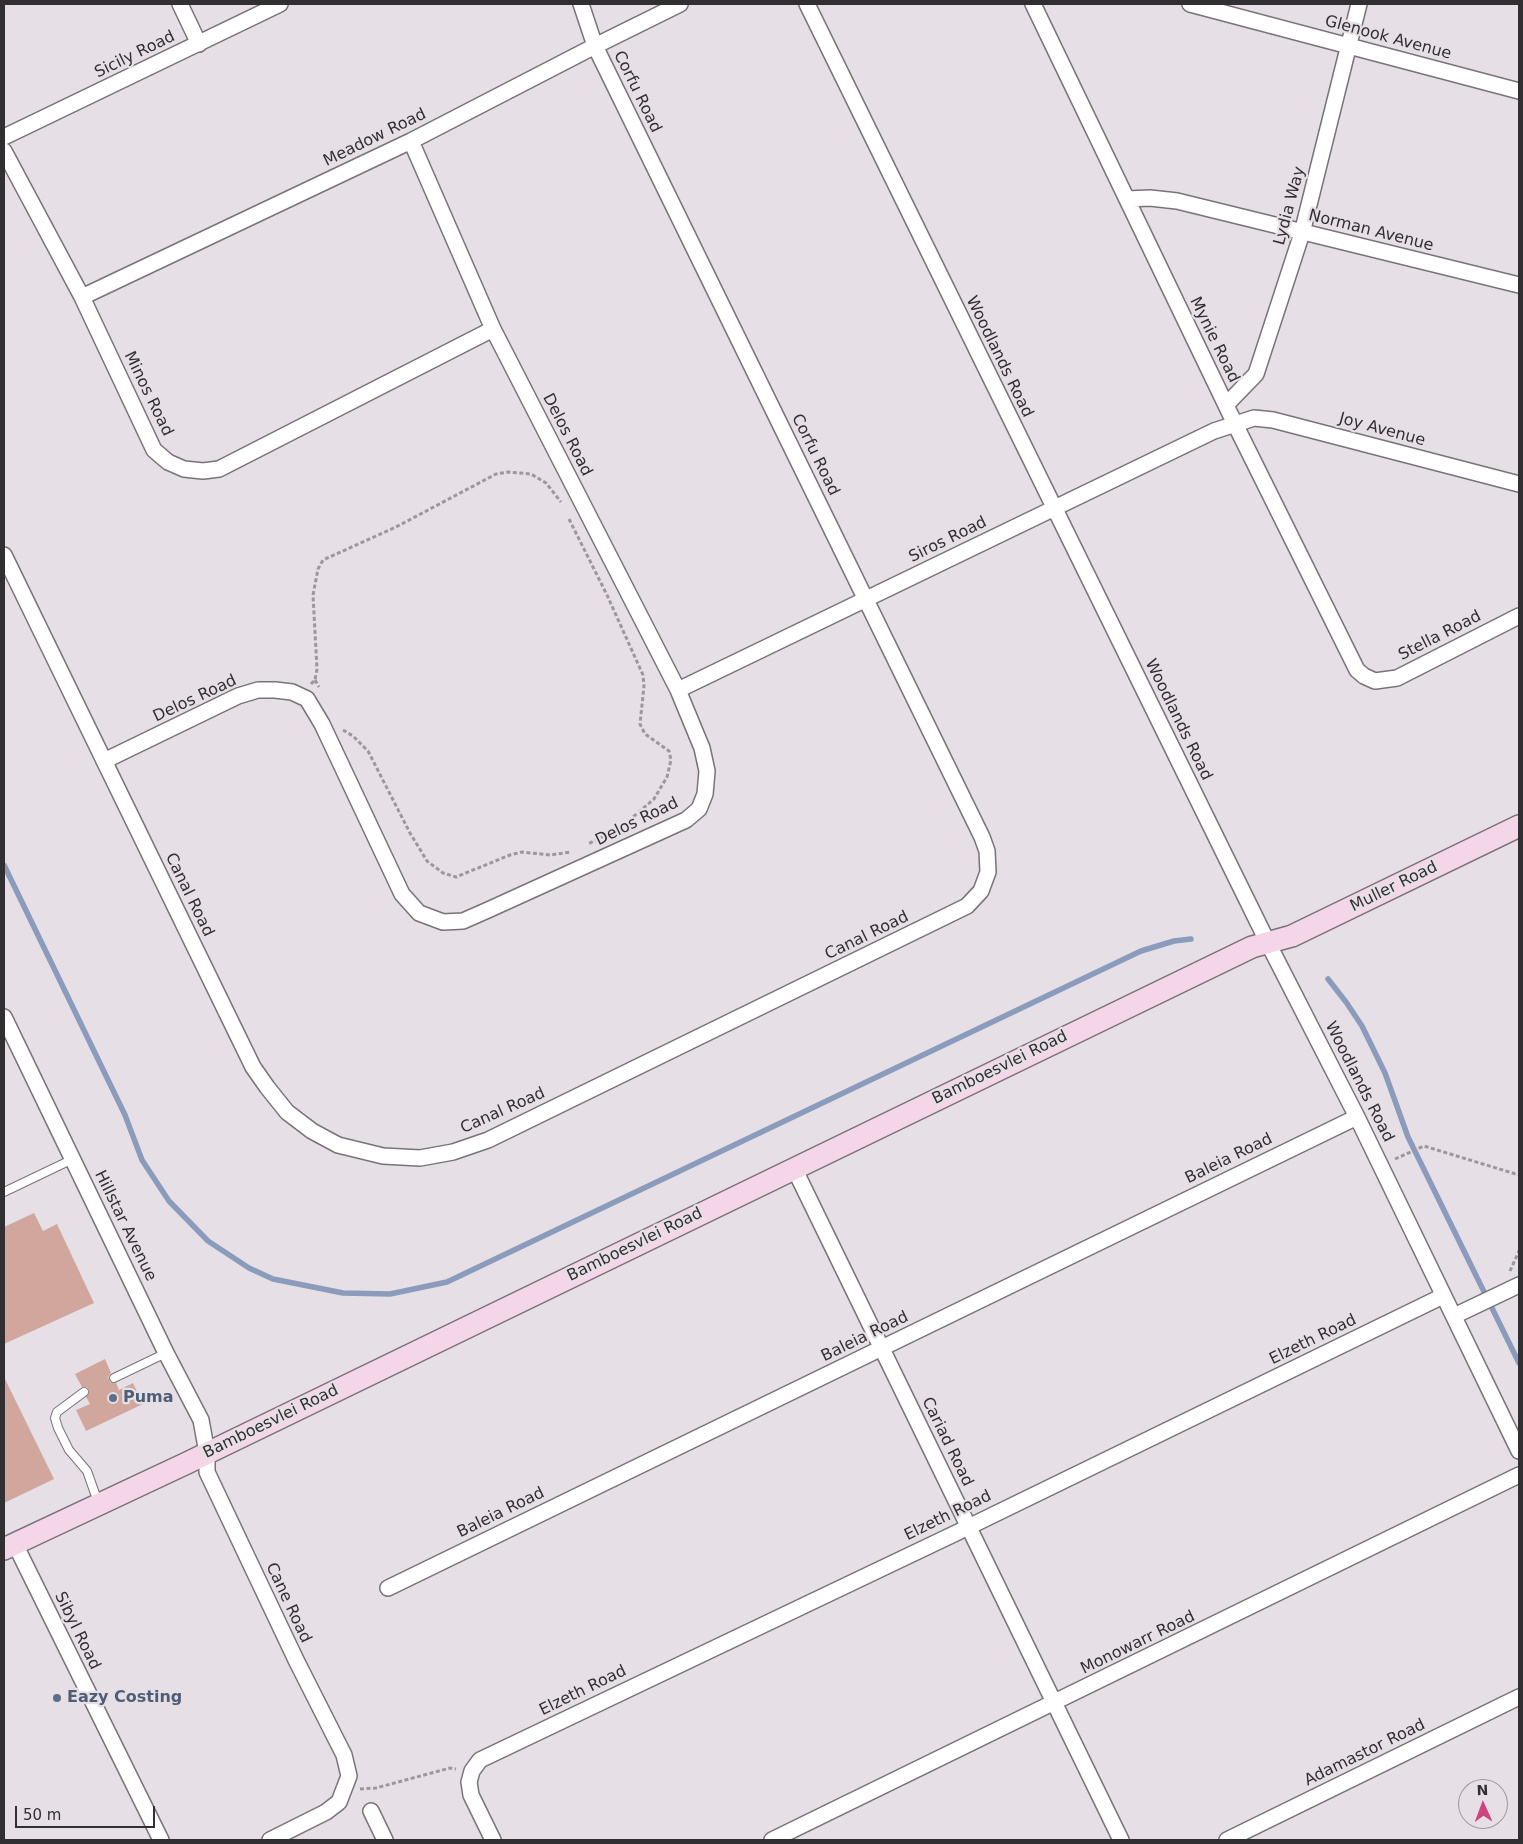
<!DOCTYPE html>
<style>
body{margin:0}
#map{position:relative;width:1523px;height:1844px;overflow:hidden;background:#e6e0e6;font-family:"DejaVu Sans",sans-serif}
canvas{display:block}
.frame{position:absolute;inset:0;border:5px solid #322f32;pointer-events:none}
.north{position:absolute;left:1458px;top:1779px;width:50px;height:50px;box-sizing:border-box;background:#e6e0e6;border:1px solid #9e999e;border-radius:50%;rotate:358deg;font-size:14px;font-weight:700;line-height:20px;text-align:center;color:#322f32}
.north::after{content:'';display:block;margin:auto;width:18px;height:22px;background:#cd447f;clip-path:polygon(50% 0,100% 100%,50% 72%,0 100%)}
.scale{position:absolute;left:15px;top:1806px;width:140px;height:22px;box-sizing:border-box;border:2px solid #322f32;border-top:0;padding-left:6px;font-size:15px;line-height:18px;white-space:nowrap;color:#322f32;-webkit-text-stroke:4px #e6e0e6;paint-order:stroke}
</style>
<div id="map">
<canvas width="1523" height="1844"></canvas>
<div class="frame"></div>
<div class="north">N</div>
<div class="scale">50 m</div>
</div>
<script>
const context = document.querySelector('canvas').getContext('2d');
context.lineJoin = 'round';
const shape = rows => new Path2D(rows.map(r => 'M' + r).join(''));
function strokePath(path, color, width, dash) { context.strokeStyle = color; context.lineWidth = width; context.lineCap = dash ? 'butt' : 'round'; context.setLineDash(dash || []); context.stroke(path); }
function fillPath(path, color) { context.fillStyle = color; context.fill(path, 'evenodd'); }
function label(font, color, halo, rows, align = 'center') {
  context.font = font + ' "DejaVu Sans",sans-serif'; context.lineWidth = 4.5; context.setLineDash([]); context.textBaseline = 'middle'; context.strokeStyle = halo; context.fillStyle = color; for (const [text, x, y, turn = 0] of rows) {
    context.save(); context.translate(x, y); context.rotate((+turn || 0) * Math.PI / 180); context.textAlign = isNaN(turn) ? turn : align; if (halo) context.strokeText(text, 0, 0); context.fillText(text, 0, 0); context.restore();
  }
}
strokePath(shape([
 [4,865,125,1115,142,1160,169,1201,208,1241,249,1268,273,1279,343,1293,390,1294,447,1282,1141,951,1174,941,1191,939],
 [1328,979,1346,1002,1362,1026,1385,1073,1408,1137,1519,1363]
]), '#8a9bbc', 5.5);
fillPath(shape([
 [34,1213,43,1231,57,1224,94,1303,4,1344,4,1227],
 [105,1359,111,1373,108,1377,110,1382,116,1383,119,1390,133,1383,143,1404,86,1431,76,1410,90,1404,86,1397,89,1391,87,1387,82,1387,75,1374],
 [4,1377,54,1479,4,1503]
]), '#d1a69c');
const lane = shape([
 [4,1192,73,1159],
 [114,1378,166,1353],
 [84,1392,57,1412,55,1418,58,1428,69,1450,87,1471,98,1502]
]);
const street = shape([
 [180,4,199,44],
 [807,4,1268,943,1357,1117,1519,1451],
 [1033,4,1235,424,1357,670,1364,676,1375,681,1397,678,1519,616],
 [1190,4,1519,91],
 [4,137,280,4],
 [4,151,82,297,154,450,168,462,184,469,203,471,219,469,493,329],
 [1127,199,1150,198,1177,201,1519,285],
 [82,297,411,141,595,46,680,4],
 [1226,405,1256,374,1302,233,1359,4],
 [4,555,253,1067,267,1087,287,1112,312,1131,338,1145,383,1156,420,1158,453,1152,488,1140,967,906,981,891,988,872,987,851,982,837,595,46,581,4],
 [678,690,1214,431,1254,418,1273,420,1519,484],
 [104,761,238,696,258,690,275,690,292,692,307,699,322,724,402,894,419,913,443,922,463,921,488,910,686,820,699,809,705,794,707,771,702,748,678,690,493,329,411,141],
 [4,1017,166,1353,201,1420,207,1453,207,1472,296,1660,344,1755,349,1776,339,1802,326,1812,270,1840],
 [794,1168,1121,1840],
 [1454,1316,1519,1285],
 [15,1544,161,1840],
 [388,1588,1357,1117],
 [371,1811,385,1840],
 [493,1840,471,1795,469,1782,472,1771,480,1760,954,1534,1443,1296],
 [772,1840,1519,1475],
 [1227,1840,1519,1697]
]);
const secondary = shape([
 [4,1549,187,1463,1252,947,1292,936,1519,826]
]);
strokePath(lane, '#797379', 10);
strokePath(street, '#797379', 18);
strokePath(secondary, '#797379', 24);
strokePath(shape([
 [569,519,607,595,643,675,644,686,640,724,645,734,669,751,671,760,667,777,654,799,619,829,588,844],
 [315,680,319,687],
 [311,684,315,680,317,669,313,595,318,569,323,560,396,527,496,474,508,472,531,474,546,483,561,502],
 [343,730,353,736,368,751,410,833,427,861,443,873,456,877,510,855,522,852,550,855,571,852],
 [1395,1159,1424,1146,1519,1175],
 [1510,1271,1519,1251],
 [360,1789,376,1788,450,1768,456,1769]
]), '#9c979c', 3, [4, 2.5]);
strokePath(lane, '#fff', 8);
strokePath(street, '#fff', 15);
strokePath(secondary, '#f5d6e9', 21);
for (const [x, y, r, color] of [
 [113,1398,5,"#5c6f8a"],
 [57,1698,5,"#5c6f8a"]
]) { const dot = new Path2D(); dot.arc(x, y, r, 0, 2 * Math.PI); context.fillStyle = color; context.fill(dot); strokePath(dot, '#e6e0e6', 2); }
label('16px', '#322f32', '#e6e0e6', [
 ["Glenook Avenue",1388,38,15],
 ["Sicily Road",135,55,-26],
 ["Corfu Road",637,92,64],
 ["Meadow Road",375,138,-26],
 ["Lydia Way",1290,206,-75],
 ["Norman Avenue",1371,231,14],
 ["Mynie Road",1214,340,64],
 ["Woodlands Road",999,357,64],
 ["Minos Road",148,394,64],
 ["Joy Avenue",1382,430,15],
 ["Delos Road",567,435,63],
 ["Corfu Road",815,455,64],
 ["Siros Road",948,540,-26],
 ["Stella Road",1440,636,-27],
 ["Delos Road",195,699,-25],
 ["Woodlands Road",1178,720,64],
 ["Delos Road",637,822,-26],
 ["Muller Road",1394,887,-26],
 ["Canal Road",189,895,64],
 ["Canal Road",867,936,-26],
 ["Bamboesvlei Road",1000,1068,-26],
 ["Woodlands Road",1359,1082,63],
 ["Canal Road",503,1111,-24],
 ["Baleia Road",1229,1159,-26],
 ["Hillstar Avenue",125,1226,64],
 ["Bamboesvlei Road",635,1245,-26],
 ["Baleia Road",865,1337,-26],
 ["Elzeth Road",1313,1340,-26],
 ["Bamboesvlei Road",271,1422,-26],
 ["Cariad Road",947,1442,64],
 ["Baleia Road",501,1513,-26],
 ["Elzeth Road",948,1516,-26],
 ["Cane Road",288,1603,65],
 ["Sibyl Road",77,1631,64],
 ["Monowarr Road",1138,1643,-26],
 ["Elzeth Road",583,1691,-26],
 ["Adamastor Road",1365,1753,-26]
]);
label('bold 16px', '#4e5e75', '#e6e0e6', [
 ["Puma",123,1398],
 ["Eazy Costing",67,1698]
], 'left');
</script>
